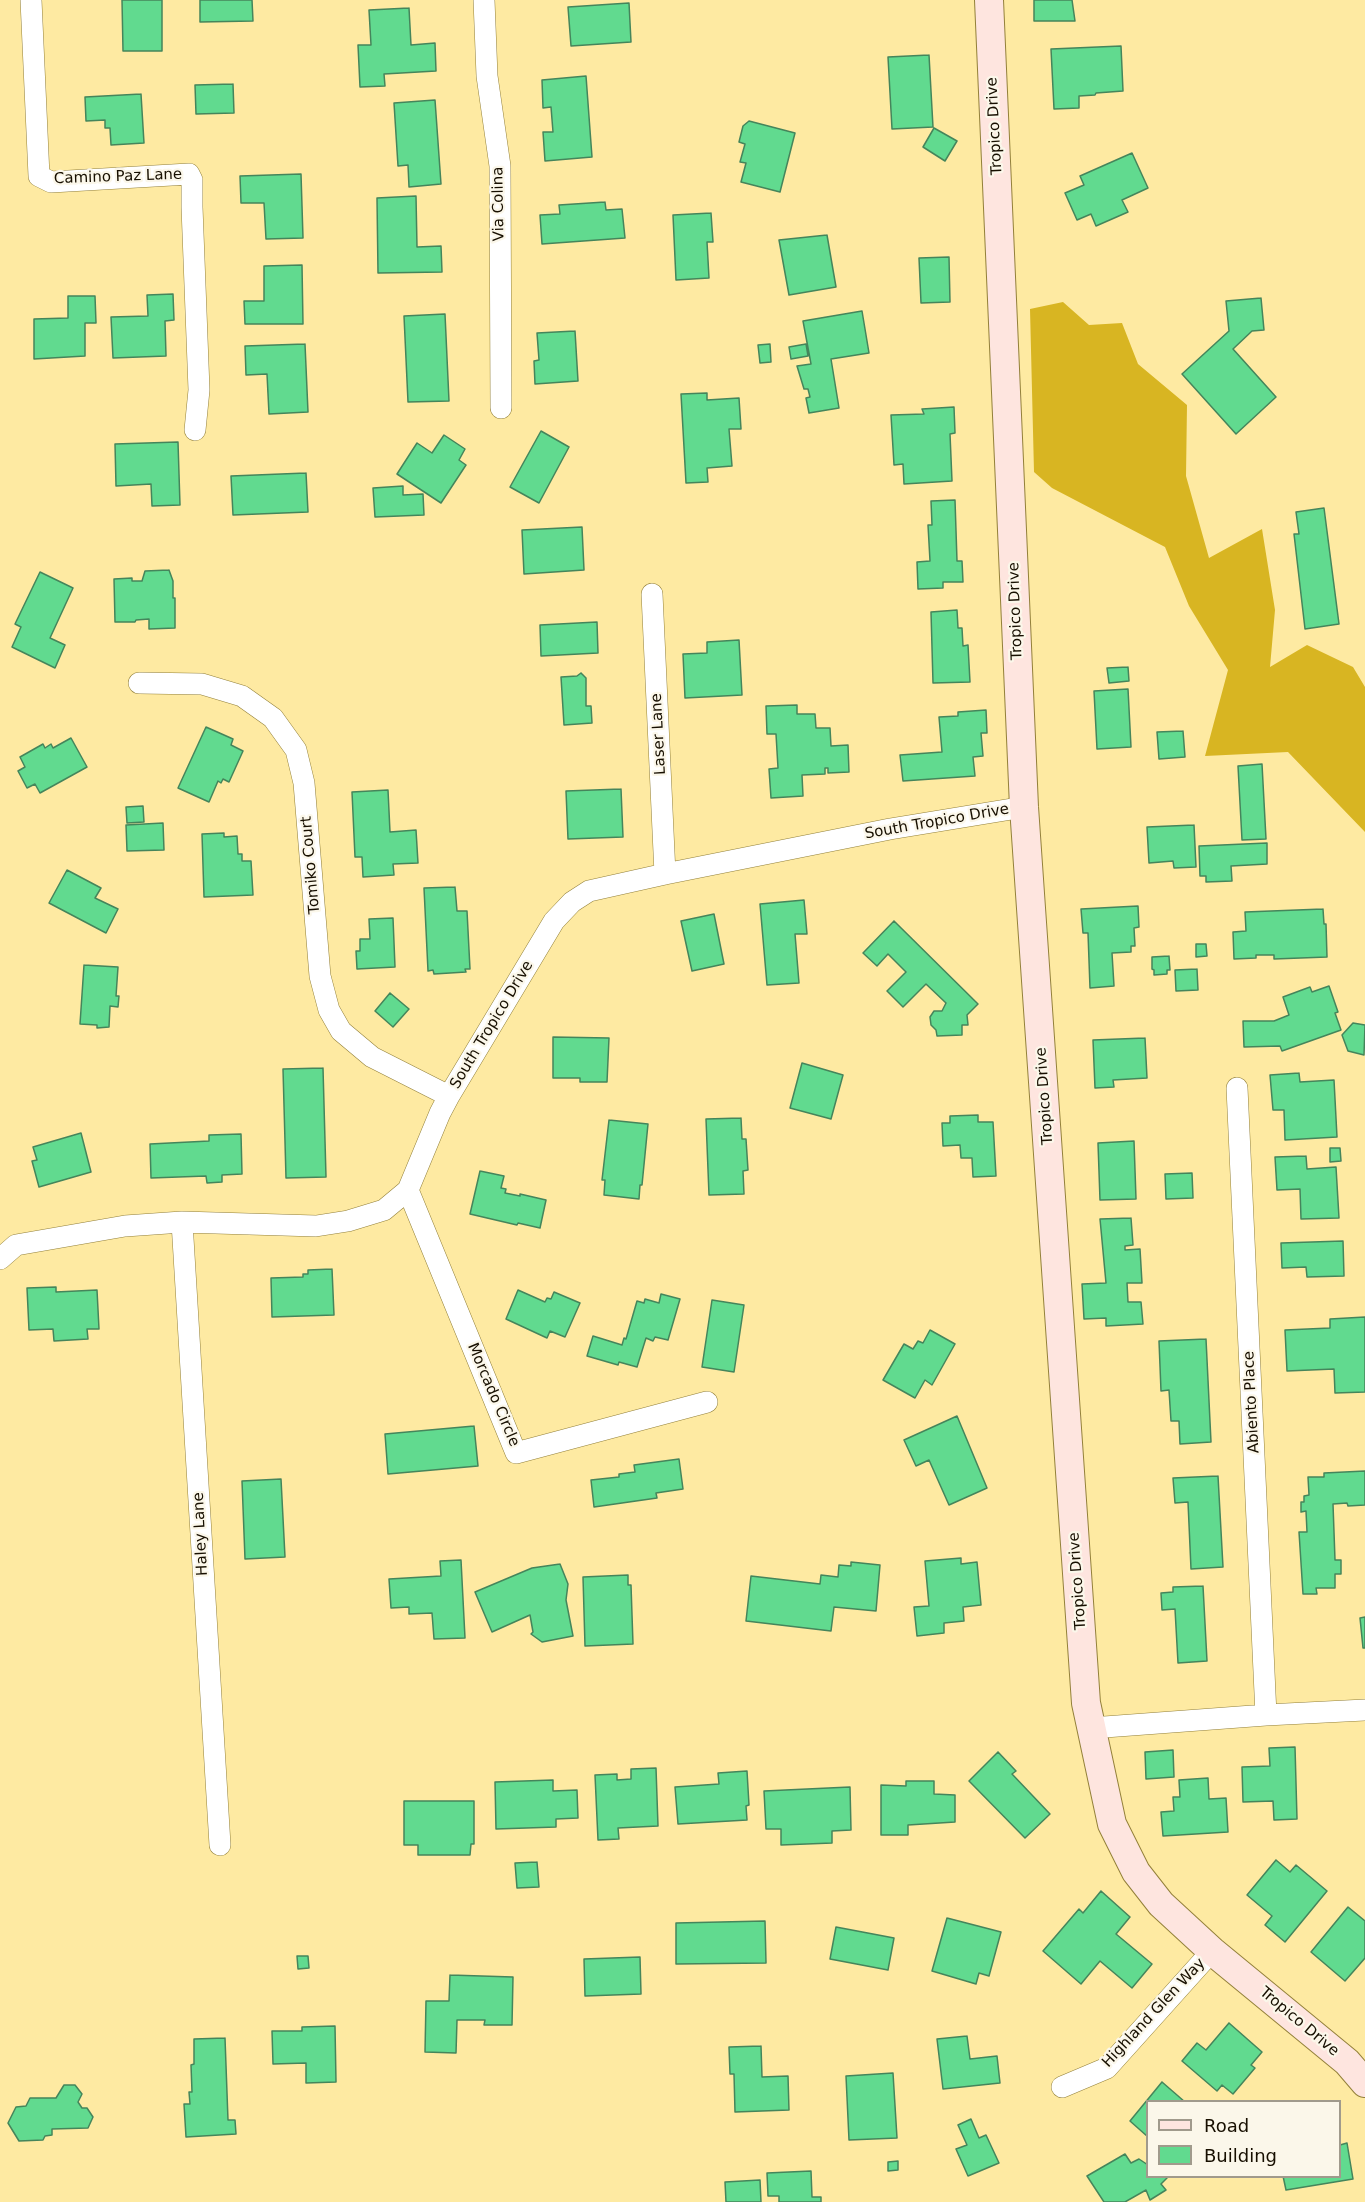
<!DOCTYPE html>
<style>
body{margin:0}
#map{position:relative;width:1365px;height:2202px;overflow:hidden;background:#feeaa2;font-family:"DejaVu Sans",sans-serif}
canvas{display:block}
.legend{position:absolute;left:1146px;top:2100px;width:195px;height:78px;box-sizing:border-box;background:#fbf7ea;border:2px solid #a09a8c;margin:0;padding:8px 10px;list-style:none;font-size:18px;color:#170f00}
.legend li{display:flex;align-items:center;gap:12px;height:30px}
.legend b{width:30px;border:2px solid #a09a8c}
</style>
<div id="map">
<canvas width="1365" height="2202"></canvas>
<ul class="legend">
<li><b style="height:8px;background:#fee5df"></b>Road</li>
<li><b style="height:16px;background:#61da8f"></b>Building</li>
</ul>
</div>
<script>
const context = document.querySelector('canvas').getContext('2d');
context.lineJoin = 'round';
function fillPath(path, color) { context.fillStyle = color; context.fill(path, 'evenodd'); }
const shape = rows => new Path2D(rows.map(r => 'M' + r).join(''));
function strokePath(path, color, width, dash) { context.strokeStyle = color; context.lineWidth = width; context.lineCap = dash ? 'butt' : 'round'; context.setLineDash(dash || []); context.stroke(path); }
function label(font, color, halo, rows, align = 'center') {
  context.font = font + ' "DejaVu Sans",sans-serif'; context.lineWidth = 4.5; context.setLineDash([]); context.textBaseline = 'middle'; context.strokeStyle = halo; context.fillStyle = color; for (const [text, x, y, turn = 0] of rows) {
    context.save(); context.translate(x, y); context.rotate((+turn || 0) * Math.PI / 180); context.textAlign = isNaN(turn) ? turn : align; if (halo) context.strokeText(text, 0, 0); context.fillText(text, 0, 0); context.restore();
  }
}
fillPath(shape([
 [1063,302,1089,325,1122,323,1138,364,1187,405,1186,476,1209,558,1262,529,1275,610,1270,667,1307,645,1353,667,1365,687,1365,832,1288,752,1205,756,1228,670,1189,606,1165,547,1052,488,1034,472,1030,309]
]), '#d8b522');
const building = shape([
 [122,0,162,0,162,51,123,51,122,0],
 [200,0,252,0,253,21,200,22,200,0],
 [1034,0,1072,0,1075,21,1034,21,1034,0],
 [629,3,631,42,571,46,568,7,629,3],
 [409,8,411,45,435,43,436,71,384,74,385,86,360,87,358,45,371,45,369,10,409,8],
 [1121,46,1123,91,1096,93,1095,95,1079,96,1079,108,1054,109,1051,49,1121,46],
 [929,55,933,127,892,129,888,57,929,55],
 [586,76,592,157,545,161,543,132,553,132,551,107,543,108,542,80,586,76],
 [233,84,234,113,196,114,195,85,233,84],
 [141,94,144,143,111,145,110,128,105,128,105,120,86,121,85,97,141,94],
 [435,100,441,184,409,187,408,165,398,166,394,103,435,100],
 [749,121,795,133,780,192,741,182,746,163,740,162,745,144,739,142,743,126,749,121],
 [934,128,957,141,945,161,923,147,934,128],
 [1132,153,1148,188,1122,200,1128,212,1096,226,1091,214,1077,220,1065,193,1084,185,1080,176,1132,153],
 [301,174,303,238,266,239,264,203,241,203,240,176,301,174],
 [416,196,417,247,441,246,442,272,378,273,377,198,416,196],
 [605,202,606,210,622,209,625,238,542,244,540,215,560,214,559,205,605,202],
 [711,213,713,242,707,242,709,278,676,280,673,215,711,213],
 [827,235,836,287,789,295,779,240,827,235],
 [949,257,950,302,921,303,919,258,949,257],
 [302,265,303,324,245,324,244,301,264,301,264,266,302,265],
 [173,294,174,320,165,321,166,356,113,358,111,317,148,316,147,295,173,294],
 [68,296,95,296,96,323,85,323,85,356,34,359,34,319,68,318,68,296],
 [1261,298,1264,330,1252,331,1233,349,1276,397,1236,434,1182,374,1229,331,1226,301,1261,298],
 [862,311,869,353,831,359,839,408,809,413,806,398,810,397,808,389,804,389,797,366,811,364,803,321,862,311],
 [445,314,449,401,408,402,404,316,445,314],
 [575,331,578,381,535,384,534,361,539,360,537,333,575,331],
 [305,344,308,412,269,414,267,374,246,375,245,346,305,344],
 [770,344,771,362,760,363,758,345,770,344],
 [806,344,808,356,791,359,789,347,806,344],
 [707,393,707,400,739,398,741,429,729,429,732,466,707,468,708,482,686,483,681,394,707,393],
 [954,407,955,433,950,434,952,481,904,484,903,464,894,465,891,415,924,414,922,409,954,407],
 [541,431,569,447,539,503,510,487,541,431],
 [444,435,465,449,459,460,466,465,441,503,397,474,417,443,432,453,444,435],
 [178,442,180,505,152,506,151,484,116,486,115,444,178,442],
 [306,473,308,512,233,515,231,476,306,473],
 [403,486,403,495,423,494,424,515,375,517,373,488,403,486],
 [955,500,957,561,962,561,963,582,943,582,943,588,918,589,917,562,930,561,928,525,932,525,931,501,955,500],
 [1324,508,1339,624,1305,629,1294,534,1299,534,1296,512,1324,508],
 [582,527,584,570,524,574,522,530,582,527],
 [169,570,173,581,173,598,175,598,175,628,149,629,149,619,136,620,135,622,115,622,114,579,132,578,132,581,142,581,145,571,169,570],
 [40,572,73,588,50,638,65,645,55,668,12,647,21,627,15,624,40,572],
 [957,610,958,628,962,628,963,646,968,645,970,682,933,683,931,612,957,610],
 [597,622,598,653,541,656,540,625,597,622],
 [739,640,742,695,685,698,683,654,707,653,707,642,739,640],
 [1128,667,1129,681,1109,683,1107,668,1128,667],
 [581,673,586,678,586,706,591,706,592,723,564,725,561,677,577,676,581,673],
 [1128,689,1131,747,1097,749,1094,691,1128,689],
 [797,705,797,714,815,714,816,728,830,728,831,746,848,745,849,772,828,773,828,768,825,768,825,774,802,775,803,796,771,798,769,769,778,768,776,734,767,734,766,706,797,705],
 [986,710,987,733,981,733,983,756,973,757,975,776,903,781,900,755,942,752,939,717,958,716,958,712,986,710],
 [206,727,233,739,231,745,243,751,229,782,223,779,221,783,218,781,209,802,178,788,206,727],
 [1183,731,1185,757,1159,759,1157,732,1183,731],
 [71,738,87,767,40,793,35,784,27,788,18,771,25,767,20,757,43,744,45,748,51,744,53,748,71,738],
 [1262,764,1266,839,1242,840,1238,766,1262,764],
 [621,789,623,837,568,839,566,791,621,789],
 [388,790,390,832,416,830,418,863,393,864,394,875,363,877,362,857,355,857,352,792,388,790],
 [143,806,144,822,127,823,126,807,143,806],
 [163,823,164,850,127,851,126,825,163,823],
 [1194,825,1196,867,1174,868,1173,861,1149,863,1147,827,1194,825],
 [224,833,224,837,237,836,238,854,242,854,242,861,251,861,253,895,204,897,202,834,224,833],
 [1267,843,1267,864,1231,866,1232,881,1206,882,1206,876,1200,876,1199,846,1267,843],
 [67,870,101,888,95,898,118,909,106,933,49,903,67,870],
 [455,887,457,911,467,911,470,969,465,969,466,972,434,974,433,970,428,971,424,888,455,887],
 [804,900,807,934,795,934,799,983,767,985,760,904,804,900],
 [1138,906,1139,927,1134,928,1135,946,1131,946,1131,952,1112,953,1114,986,1090,988,1088,933,1083,933,1081,909,1138,906],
 [1323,909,1324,924,1326,924,1327,957,1274,959,1274,955,1256,955,1256,958,1234,959,1233,932,1246,931,1245,912,1323,909],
 [714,914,724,964,692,971,681,921,714,914],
 [393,918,395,967,357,969,356,951,360,951,360,939,370,939,369,919,393,918],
 [894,921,978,1004,967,1015,968,1025,962,1025,962,1035,937,1036,936,1030,931,1025,930,1017,934,1011,942,1011,946,1003,926,984,903,1007,887,991,906,972,888,954,877,966,863,953,894,921],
 [1196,944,1206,944,1207,956,1196,957,1196,944],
 [1169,956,1170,970,1167,970,1167,974,1154,975,1154,970,1152,969,1152,957,1169,956],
 [84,965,118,967,116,996,119,996,118,1007,110,1006,109,1027,97,1028,97,1025,80,1024,84,965],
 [1197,969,1198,990,1176,991,1175,970,1197,969],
 [1329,986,1338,1012,1335,1013,1341,1030,1282,1051,1280,1046,1244,1047,1243,1021,1274,1021,1289,1015,1283,997,1310,987,1312,992,1329,986],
 [390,993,409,1009,393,1027,375,1011,390,993],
 [1353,1023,1365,1025,1364,1055,1348,1051,1342,1035,1353,1023],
 [553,1037,609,1038,607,1082,580,1082,580,1078,553,1078,553,1037],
 [1145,1038,1147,1078,1113,1080,1114,1087,1095,1088,1093,1040,1145,1038],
 [802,1063,843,1075,831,1119,790,1108,802,1063],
 [323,1068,326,1177,286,1178,283,1069,323,1068],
 [1299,1073,1300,1082,1334,1080,1337,1137,1285,1140,1284,1110,1273,1110,1270,1075,1299,1073],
 [978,1115,978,1122,993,1122,996,1176,973,1177,972,1158,961,1158,960,1145,943,1146,942,1123,950,1123,950,1116,978,1115],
 [741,1118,742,1139,746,1139,748,1170,743,1171,744,1194,709,1195,706,1119,741,1118],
 [609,1120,648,1124,642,1185,640,1185,639,1199,604,1195,605,1180,602,1180,609,1120],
 [81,1133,91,1172,39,1187,32,1161,37,1160,33,1147,81,1133],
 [241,1134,242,1174,222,1175,222,1182,207,1183,206,1176,151,1178,150,1144,209,1141,209,1135,241,1134],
 [1134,1141,1136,1199,1100,1200,1098,1143,1134,1141],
 [1330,1148,1340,1148,1341,1161,1330,1162,1330,1148],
 [1306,1156,1307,1169,1336,1167,1339,1218,1301,1219,1300,1189,1277,1190,1275,1157,1306,1156],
 [480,1171,504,1176,501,1188,506,1189,505,1193,520,1196,520,1194,546,1200,540,1228,518,1223,517,1225,470,1214,480,1171],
 [1192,1173,1193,1198,1166,1199,1165,1174,1192,1173],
 [1131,1218,1133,1245,1125,1246,1125,1250,1140,1249,1142,1283,1127,1283,1128,1302,1141,1302,1143,1324,1106,1326,1106,1318,1084,1319,1082,1284,1106,1283,1100,1219,1131,1218],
 [1343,1241,1344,1276,1307,1277,1306,1267,1282,1268,1281,1243,1343,1241],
 [332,1269,334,1315,272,1317,271,1278,303,1277,303,1274,308,1274,308,1270,332,1269],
 [56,1287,56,1292,97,1290,99,1329,87,1329,88,1339,54,1341,53,1329,29,1330,27,1288,56,1287],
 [518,1290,545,1302,547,1298,551,1299,554,1292,580,1303,565,1337,550,1331,547,1338,506,1319,518,1290],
 [661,1294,680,1299,668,1340,655,1337,653,1341,646,1338,637,1367,619,1362,618,1365,587,1356,593,1336,622,1345,624,1338,626,1339,637,1301,644,1303,645,1299,659,1303,661,1294],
 [712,1300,744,1305,734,1372,702,1367,712,1300],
 [1365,1317,1365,1392,1335,1393,1334,1369,1287,1371,1285,1330,1330,1328,1330,1319,1365,1317],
 [930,1330,955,1344,932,1385,925,1380,915,1398,883,1380,904,1344,913,1349,918,1341,923,1343,930,1330],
 [1206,1339,1211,1442,1180,1444,1179,1421,1171,1421,1169,1390,1161,1391,1159,1341,1206,1339],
 [957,1416,987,1488,949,1505,929,1460,916,1466,904,1440,957,1416],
 [474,1426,478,1466,388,1474,385,1434,474,1426],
 [679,1459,683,1489,656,1493,657,1498,594,1507,591,1480,619,1477,619,1474,635,1472,634,1465,679,1459],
 [1365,1471,1365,1505,1348,1506,1347,1503,1333,1504,1335,1560,1341,1560,1341,1574,1335,1574,1335,1588,1316,1588,1317,1594,1303,1594,1299,1532,1307,1532,1306,1511,1301,1512,1301,1502,1304,1502,1304,1496,1309,1495,1308,1477,1324,1477,1324,1473,1365,1471],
 [1218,1476,1223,1567,1191,1569,1188,1502,1175,1503,1173,1478,1218,1476],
 [281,1479,285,1557,245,1559,242,1481,281,1479],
 [961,1558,961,1564,977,1562,981,1605,963,1607,964,1621,944,1623,944,1633,917,1636,914,1607,929,1606,925,1561,961,1558],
 [461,1560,465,1638,434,1639,432,1613,409,1614,409,1607,391,1608,389,1579,441,1576,440,1561,461,1560],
 [851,1562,880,1565,876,1611,834,1607,831,1631,746,1621,751,1576,820,1584,821,1575,838,1577,839,1565,851,1566,851,1562],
 [560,1564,568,1584,566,1600,573,1636,542,1642,531,1634,533,1632,530,1615,492,1632,475,1592,532,1568,560,1564],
 [628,1575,628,1585,631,1585,633,1644,585,1646,583,1577,628,1575],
 [1203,1586,1207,1661,1178,1663,1175,1609,1162,1610,1161,1593,1173,1592,1173,1587,1203,1586],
 [1365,1617,1365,1648,1363,1648,1360,1618,1365,1617],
 [1295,1747,1297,1819,1274,1820,1273,1801,1243,1802,1242,1767,1270,1766,1269,1748,1295,1747],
 [1173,1750,1174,1777,1146,1779,1145,1752,1173,1750],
 [998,1752,1016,1771,1012,1774,1050,1814,1025,1838,969,1781,998,1752],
 [656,1768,658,1826,618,1828,619,1839,598,1840,595,1775,617,1774,617,1780,631,1779,631,1769,656,1768],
 [747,1771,749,1805,746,1806,747,1820,678,1824,675,1787,719,1784,718,1773,747,1771],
 [1208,1778,1209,1799,1226,1798,1228,1832,1163,1836,1161,1812,1174,1811,1173,1797,1180,1797,1179,1780,1208,1778],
 [553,1780,553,1791,577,1790,578,1818,556,1819,556,1827,496,1829,495,1782,553,1780],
 [906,1781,934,1781,934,1794,955,1795,955,1822,908,1825,908,1835,881,1835,881,1785,906,1786,906,1781],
 [850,1787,851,1830,832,1831,832,1843,781,1845,781,1829,766,1829,764,1791,850,1787],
 [404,1801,474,1801,474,1844,471,1844,470,1855,418,1855,418,1845,404,1845,404,1801],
 [1276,1860,1290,1872,1296,1865,1327,1891,1285,1942,1265,1925,1272,1916,1247,1895,1276,1860],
 [537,1862,539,1887,517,1888,515,1863,537,1862],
 [1101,1891,1130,1917,1116,1934,1152,1964,1132,1988,1100,1961,1081,1984,1043,1951,1079,1909,1083,1913,1101,1891],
 [1348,1907,1365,1921,1365,1958,1345,1981,1311,1952,1348,1907],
 [947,1918,1001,1932,989,1976,979,1973,976,1984,932,1971,947,1918],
 [765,1921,766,1963,676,1964,676,1923,765,1921],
 [836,1927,894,1938,888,1970,830,1959,836,1927],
 [297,1956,308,1956,309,1968,298,1969,297,1956],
 [640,1957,641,1994,585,1996,584,1959,640,1957],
 [450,1975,513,1977,512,2025,484,2025,485,2020,457,2020,456,2053,425,2052,426,2001,449,2001,450,1975],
 [1229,2023,1262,2052,1251,2065,1255,2068,1233,2094,1222,2085,1217,2091,1182,2061,1197,2043,1206,2050,1229,2023],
 [335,2026,336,2082,306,2083,306,2063,273,2064,272,2031,302,2031,302,2027,335,2026],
 [967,2036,970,2059,997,2056,1000,2083,943,2089,937,2039,967,2036],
 [225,2038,228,2120,235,2120,236,2134,186,2137,184,2104,190,2104,189,2092,192,2092,191,2065,194,2064,194,2039,225,2038],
 [761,2046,762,2077,788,2076,789,2110,735,2112,734,2074,730,2074,729,2047,761,2046],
 [893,2073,897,2138,849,2140,846,2076,893,2073],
 [1162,2082,1185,2102,1148,2102,1148,2137,1130,2121,1162,2082],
 [64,2085,75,2085,82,2094,78,2102,82,2108,87,2108,93,2117,88,2128,52,2129,52,2135,45,2136,43,2140,19,2141,8,2123,16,2107,26,2106,30,2098,56,2098,64,2085],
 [971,2119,979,2138,986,2135,999,2163,968,2176,956,2149,967,2145,958,2125,971,2119],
 [1347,2143,1353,2179,1286,2190,1283,2176,1340,2176,1340,2145,1347,2143],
 [1125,2154,1131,2163,1139,2159,1148,2165,1148,2176,1165,2176,1167,2178,1161,2184,1166,2190,1150,2200,1146,2190,1125,2202,1104,2202,1087,2176,1125,2154],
 [898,2161,898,2170,888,2171,888,2162,898,2161],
 [811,2171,812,2197,821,2197,821,2202,779,2202,779,2196,768,2196,767,2173,811,2171],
 [760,2180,761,2202,726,2202,725,2182,760,2180]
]);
fillPath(building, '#61da8f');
strokePath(building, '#45855b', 1.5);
const street = shape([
 [31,0,39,176,51,182,189,174,192,180,192,207,199,390,195,430],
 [484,0,487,76,500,166,501,408],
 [652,594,665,874],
 [139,683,202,684,242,696,273,718,296,750,304,783,320,976,329,1010,341,1031,372,1057,449,1096],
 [1237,1088,1266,1715],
 [408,1190,516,1453,707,1402],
 [182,1222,220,1845],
 [0,1259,16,1245,125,1226,182,1222,316,1226,348,1221,384,1210,408,1190,440,1113,449,1096,554,921,572,902,589,891,665,874,890,829,1024,807],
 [1091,1728,1266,1715,1365,1710],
 [1062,2087,1107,2068,1212,1951]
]);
const secondary = shape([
 [989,0,1024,807,1086,1703,1112,1824,1136,1872,1161,1904,1212,1951,1347,2062,1365,2083]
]);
strokePath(street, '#93803a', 22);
strokePath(secondary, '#93803a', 30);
strokePath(street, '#fff', 21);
strokePath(secondary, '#fee5df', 28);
label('15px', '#170f00', '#fbf7ea', [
 ["Tropico Drive",995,126,-93],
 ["Camino Paz Lane",118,177,-2],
 ["Via Colina",499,204,-91],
 ["Tropico Drive",1016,611,-92],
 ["Laser Lane",659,734,-93],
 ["South Tropico Drive",937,822,-10],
 ["Tomiko Court",311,865,-95],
 ["South Tropico Drive",492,1025,-59],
 ["Tropico Drive",1045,1096,-94],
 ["Morcado Circle",493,1395,67],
 ["Abiento Place",1252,1402,-93],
 ["Haley Lane",201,1534,-93],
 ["Tropico Drive",1078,1581,-94],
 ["Highland Glen Way",1154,2013,-47],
 ["Tropico Drive",1299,2022,40]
]);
</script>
